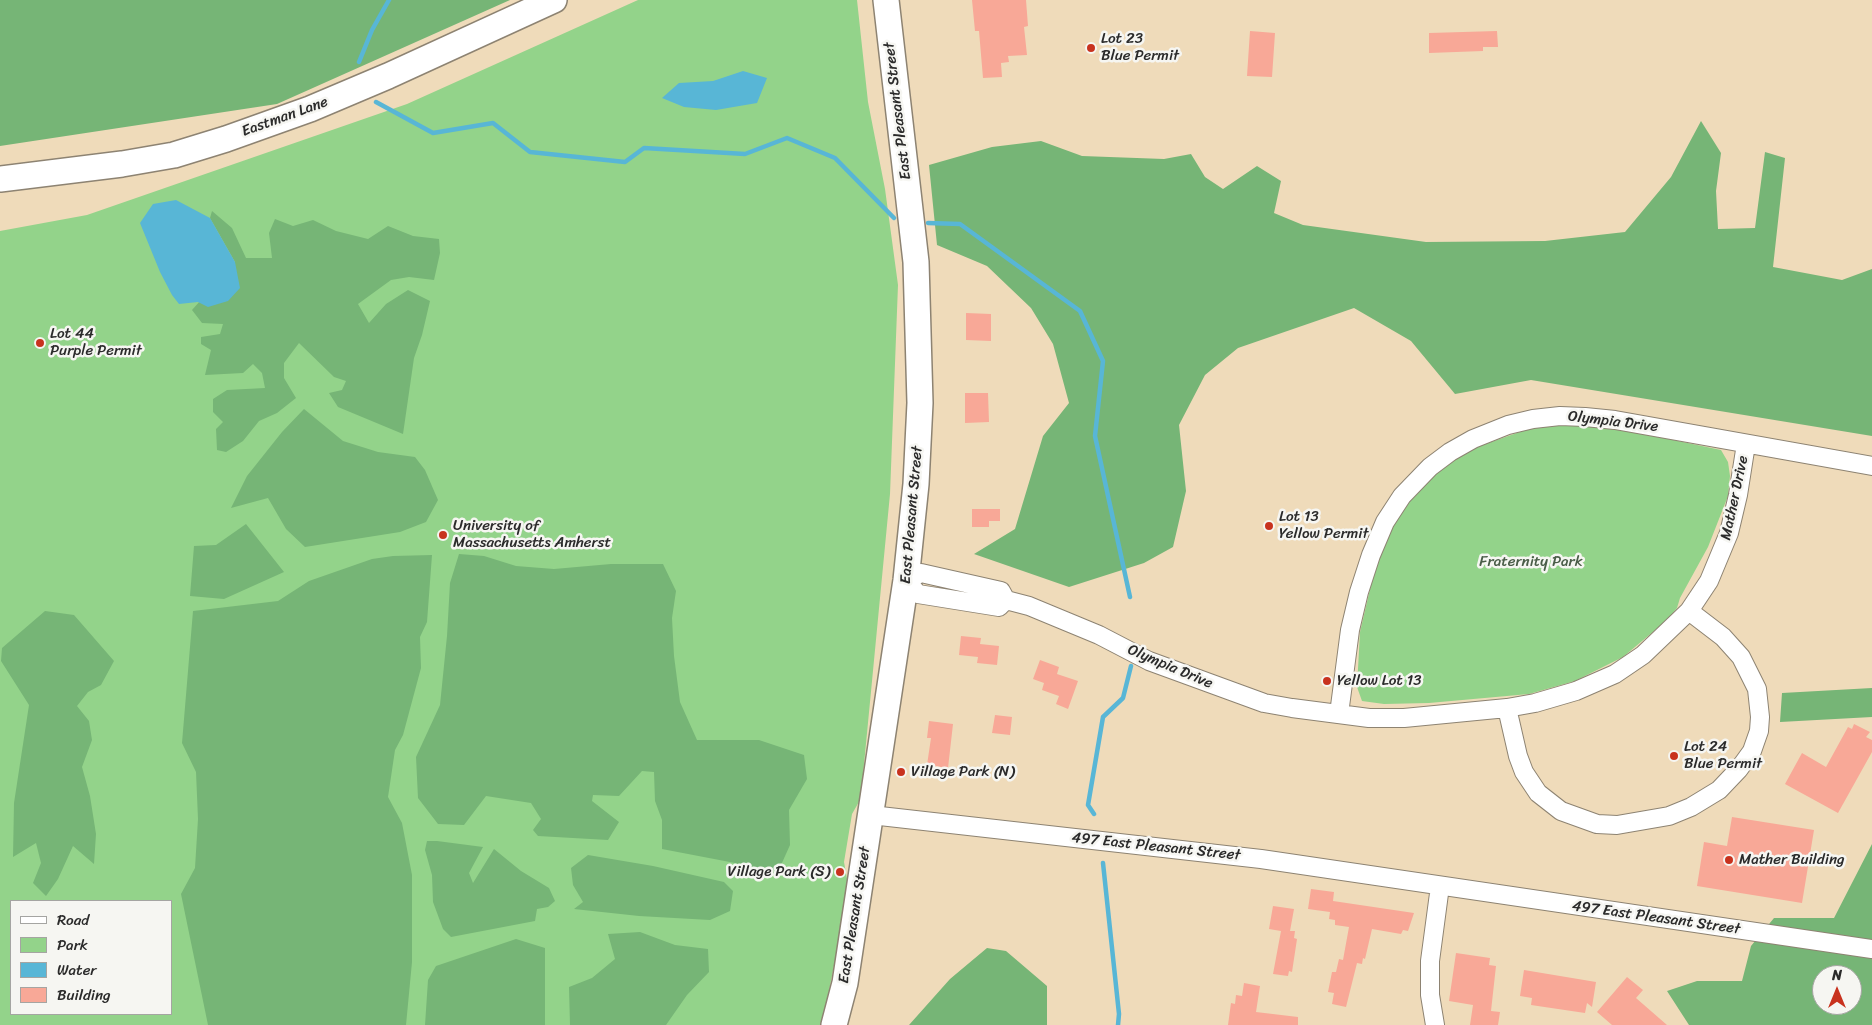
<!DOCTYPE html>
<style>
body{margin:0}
#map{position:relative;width:1872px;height:1025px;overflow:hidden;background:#efdbba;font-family:Sriracha,sans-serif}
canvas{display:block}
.legend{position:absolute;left:10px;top:900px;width:162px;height:115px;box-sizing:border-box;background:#f6f6f2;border:1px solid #a5a5a2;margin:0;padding:6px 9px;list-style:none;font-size:15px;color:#2b2b2b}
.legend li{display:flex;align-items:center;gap:10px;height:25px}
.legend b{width:25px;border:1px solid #a5a5a2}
.north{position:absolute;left:1812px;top:965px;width:50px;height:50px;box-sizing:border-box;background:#f6f6f2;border:1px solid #a5a5a2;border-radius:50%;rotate:0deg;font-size:14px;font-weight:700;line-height:20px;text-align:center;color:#2b2b2b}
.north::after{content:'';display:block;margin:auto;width:18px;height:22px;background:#c8321e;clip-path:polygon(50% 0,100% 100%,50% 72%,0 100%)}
</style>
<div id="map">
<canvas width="1872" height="1025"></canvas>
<ul class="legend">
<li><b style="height:6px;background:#fff"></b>Road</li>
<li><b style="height:14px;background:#93d38a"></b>Park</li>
<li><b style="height:14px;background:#58b6d6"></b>Water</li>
<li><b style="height:14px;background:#f8a897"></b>Building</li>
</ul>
<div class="north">N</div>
</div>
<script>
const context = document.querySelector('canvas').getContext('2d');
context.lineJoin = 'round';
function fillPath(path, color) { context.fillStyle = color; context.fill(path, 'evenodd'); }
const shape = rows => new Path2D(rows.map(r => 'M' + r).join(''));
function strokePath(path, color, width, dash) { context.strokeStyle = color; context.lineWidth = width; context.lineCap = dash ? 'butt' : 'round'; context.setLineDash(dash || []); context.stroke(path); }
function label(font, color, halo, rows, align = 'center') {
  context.font = font + ' Sriracha,sans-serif'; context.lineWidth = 5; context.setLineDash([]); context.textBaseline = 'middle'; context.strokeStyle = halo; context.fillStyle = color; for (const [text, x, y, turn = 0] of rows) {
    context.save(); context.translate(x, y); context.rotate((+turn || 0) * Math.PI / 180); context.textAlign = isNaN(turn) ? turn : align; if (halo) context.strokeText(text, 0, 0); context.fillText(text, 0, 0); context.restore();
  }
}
fillPath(shape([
 [638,0,857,0,868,102,885,189,898,285,890,494,862,785,860,800,852,814,844,862,849,890,827,1001,820,1025,0,1025,0,231,87,215,407,104],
 [11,901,171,901,171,1014,11,1014],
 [1574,424,1616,428,1721,450,1728,462,1730,476,1728,496,1708,547,1680,598,1677,608,1666,621,1623,657,1575,681,1529,694,1429,703,1384,704,1362,701,1357,687,1360,632,1378,555,1403,504,1440,468,1477,447,1531,428]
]), '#93d38a');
fillPath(shape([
 [0,0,510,0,277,104,0,146],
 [1701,121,1721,153,1716,191,1718,229,1755,228,1765,152,1785,158,1773,267,1842,280,1872,269,1872,436,1531,380,1455,394,1411,341,1354,308,1238,348,1205,375,1179,425,1186,491,1173,547,1144,563,1069,587,974,554,1015,529,1043,436,1069,403,1053,344,1031,308,987,266,937,245,929,165,992,147,1041,141,1082,156,1164,159,1191,154,1205,177,1223,189,1257,166,1281,181,1274,213,1303,225,1426,242,1545,241,1625,232,1671,177],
 [212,211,232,228,246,258,272,258,269,233,275,219,293,226,313,220,336,231,368,239,388,226,413,236,439,239,440,253,434,280,409,277,391,280,358,304,369,323,386,304,408,290,430,301,422,335,414,358,403,434,338,407,329,393,342,390,346,381,334,377,299,343,284,363,284,378,296,398,277,413,259,421,243,441,226,452,217,450,216,429,223,422,213,412,213,399,227,390,265,388,262,373,253,364,243,373,205,375,211,350,201,344,201,337,220,334,223,324,202,323,192,310,235,262,210,218],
 [304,409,343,441,378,452,415,457,425,470,438,500,426,522,400,532,305,547,286,529,268,498,231,508,247,476,282,432],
 [246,524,284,572,224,599,190,596,194,546,216,545],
 [459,554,484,556,516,566,554,569,611,564,663,564,676,591,672,618,674,656,680,702,697,740,759,740,804,755,807,779,789,810,790,845,777,874,735,863,662,849,662,820,655,801,654,772,642,771,619,796,593,795,592,801,619,822,608,840,538,836,533,830,541,819,531,803,486,796,464,825,438,824,418,798,416,757,440,705,447,636,450,583],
 [432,555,427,622,420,637,421,668,403,735,395,750,388,797,402,823,412,875,412,962,406,1025,208,1025,181,894,195,868,198,819,196,772,182,743,193,611,278,601,309,581,372,559,393,556],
 [45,611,74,615,114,661,101,685,88,692,77,706,89,721,92,740,82,767,90,796,96,834,94,864,73,846,58,879,46,896,33,883,41,863,36,843,13,857,14,803,29,705,1,661,2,648],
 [1872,688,1872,717,1780,722,1782,693],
 [427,841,437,841,483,847,469,873,473,883,494,849,521,871,549,888,555,901,548,907,537,909,535,921,451,937,443,929,433,902,432,875,425,850],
 [1872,844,1872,1025,1689,1025,1667,991,1697,981,1742,981,1751,946,1774,918,1834,918],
 [1822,975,1852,975,1852,1005,1822,1005],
 [588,855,653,866,724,882,733,891,730,911,710,920,639,916,574,909,583,902,573,885,571,868],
 [640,932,675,945,708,949,709,972,687,995,666,1025,570,1025,569,987,592,978,615,959,608,934],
 [516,939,545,948,545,1025,425,1025,428,980,436,966],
 [987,948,1006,951,1047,986,1047,1025,909,1025,950,979]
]), '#76b576');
fillPath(shape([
 [743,71,767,78,757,103,716,110,684,107,662,98,679,83,713,81],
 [176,200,210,218,235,262,240,288,228,301,208,307,198,302,179,304,172,295,160,272,140,223,153,204]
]), '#58b6d6');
strokePath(shape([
 [359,62,372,30,389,0],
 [376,102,433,133,493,123,530,152,625,162,644,148,745,154,787,138,835,158,894,218],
 [928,223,960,224,1080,311,1103,361,1095,436,1130,597],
 [1094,814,1088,805,1103,717,1123,698,1131,666],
 [1103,863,1119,1014,1118,1025]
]), '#58b6d6', 4.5);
fillPath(shape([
 [972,0,1026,0,1028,26,1024,27,1027,55,1008,56,1009,62,1001,63,1002,77,983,78,979,31,975,31],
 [1250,31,1275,33,1272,77,1247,76],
 [1497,31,1498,47,1483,47,1483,51,1429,53,1429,33],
 [966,313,991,314,991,341,966,340],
 [965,393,988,393,989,422,965,423],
 [972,509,1000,509,1000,521,989,521,989,527,972,527],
 [961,636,981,638,980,644,999,646,997,665,977,663,978,657,959,655],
 [1040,660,1059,667,1057,674,1078,681,1068,709,1056,704,1059,696,1042,690,1044,683,1033,679],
 [995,715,1012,717,1010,735,992,733],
 [929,721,953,724,948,768,927,765,931,738,927,738],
 [1854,724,1870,732,1866,737,1872,740,1872,752,1838,813,1785,784,1802,753,1826,767,1848,727,1852,729],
 [1732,817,1814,830,1802,903,1697,886,1704,842,1727,846],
 [1311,889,1334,892,1333,901,1414,913,1408,931,1403,930,1401,934,1372,929,1365,959,1363,958,1362,964,1357,963,1346,1007,1332,1004,1334,993,1328,992,1332,972,1336,972,1339,959,1343,960,1349,927,1335,925,1335,920,1329,919,1330,912,1308,909],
 [1273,906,1294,909,1290,931,1295,931,1294,938,1297,939,1292,972,1289,971,1288,976,1273,974,1281,931,1269,929],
 [1456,953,1490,958,1489,965,1496,966,1491,1011,1500,1012,1498,1025,1470,1025,1473,1005,1449,1001],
 [1524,970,1596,982,1592,1007,1587,1003,1585,1013,1531,1005,1532,998,1520,996],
 [1627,977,1643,990,1636,998,1667,1025,1612,1025,1597,1012],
 [1244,983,1260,986,1256,1012,1298,1017,1298,1025,1228,1025,1231,1003,1235,1004,1236,995,1242,996]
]), '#f8a897');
const street = shape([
 [1006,600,999,607,918,594,906,580,921,573,1001,591,1006,600,1029,606,1099,635,1149,661,1264,703,1292,708,1369,718,1404,718,1507,708,1535,703,1576,691,1615,674,1643,655,1689,611,1709,581,1729,533,1738,495,1746,444],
 [1507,708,1518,756,1524,772,1538,793,1561,811,1597,824,1617,825,1669,816,1691,807,1719,790,1739,769,1752,751,1759,731,1760,717,1757,689,1741,657,1723,637,1689,611],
 [1339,714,1350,630,1359,592,1371,555,1385,522,1402,496,1430,467,1450,452,1473,439,1508,425,1533,419,1560,416,1585,417,1615,420,1872,466],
 [871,815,1261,859,1872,949],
 [1435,1025,1430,995,1430,961,1440,886]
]);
const secondary = shape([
 [0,179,122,164,174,155,226,139,310,109,388,76,554,0],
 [834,1025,845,983,906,580,916,484,920,403,916,262,886,0]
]);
strokePath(street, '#8d8372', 20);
strokePath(secondary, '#8d8372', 28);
strokePath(street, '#fff', 18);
strokePath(secondary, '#fff', 25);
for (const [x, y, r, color] of [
 [1091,48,5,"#c8321e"],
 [40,343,5,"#c8321e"],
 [1269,526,5,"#c8321e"],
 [443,535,5,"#c8321e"],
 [1327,681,5,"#c8321e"],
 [1674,756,5,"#c8321e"],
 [901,772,5,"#c8321e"],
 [1729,860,5,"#c8321e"],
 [840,872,5,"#c8321e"]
]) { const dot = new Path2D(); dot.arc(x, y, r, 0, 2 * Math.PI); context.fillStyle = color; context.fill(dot); strokePath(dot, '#f6f6f2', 2); }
label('15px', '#2b2b2b', '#f6f6f2', [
 ["Lot 23",1101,39],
 ["Blue Permit",1101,56],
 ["Lot 44",50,334],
 ["Purple Permit",50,351],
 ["Lot 13",1279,517],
 ["Yellow Permit",1279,534],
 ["University of",453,526],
 ["Massachusetts Amherst",453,543],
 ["Yellow Lot 13",1337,681],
 ["Lot 24",1684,747],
 ["Blue Permit",1684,764],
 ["Village Park (N)",911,772],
 ["Mather Building",1739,860],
 ["Village Park (S)",830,872,"right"]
], 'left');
label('15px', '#2b2b2b', '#f6f6f2', [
 ["East Pleasant Street",898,111,-97],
 ["Eastman Lane",285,117,-20],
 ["Olympia Drive",1613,422,7],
 ["Mather Drive",1735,498,-78],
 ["East Pleasant Street",912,515,-85],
 ["Olympia Drive",1170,667,23],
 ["497 East Pleasant Street",1156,847,6],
 ["East Pleasant Street",855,915,-81],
 ["497 East Pleasant Street",1656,918,8]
]);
label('15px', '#4a5d48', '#f6f6f2', [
 ["Fraternity Park",1531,562]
]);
</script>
